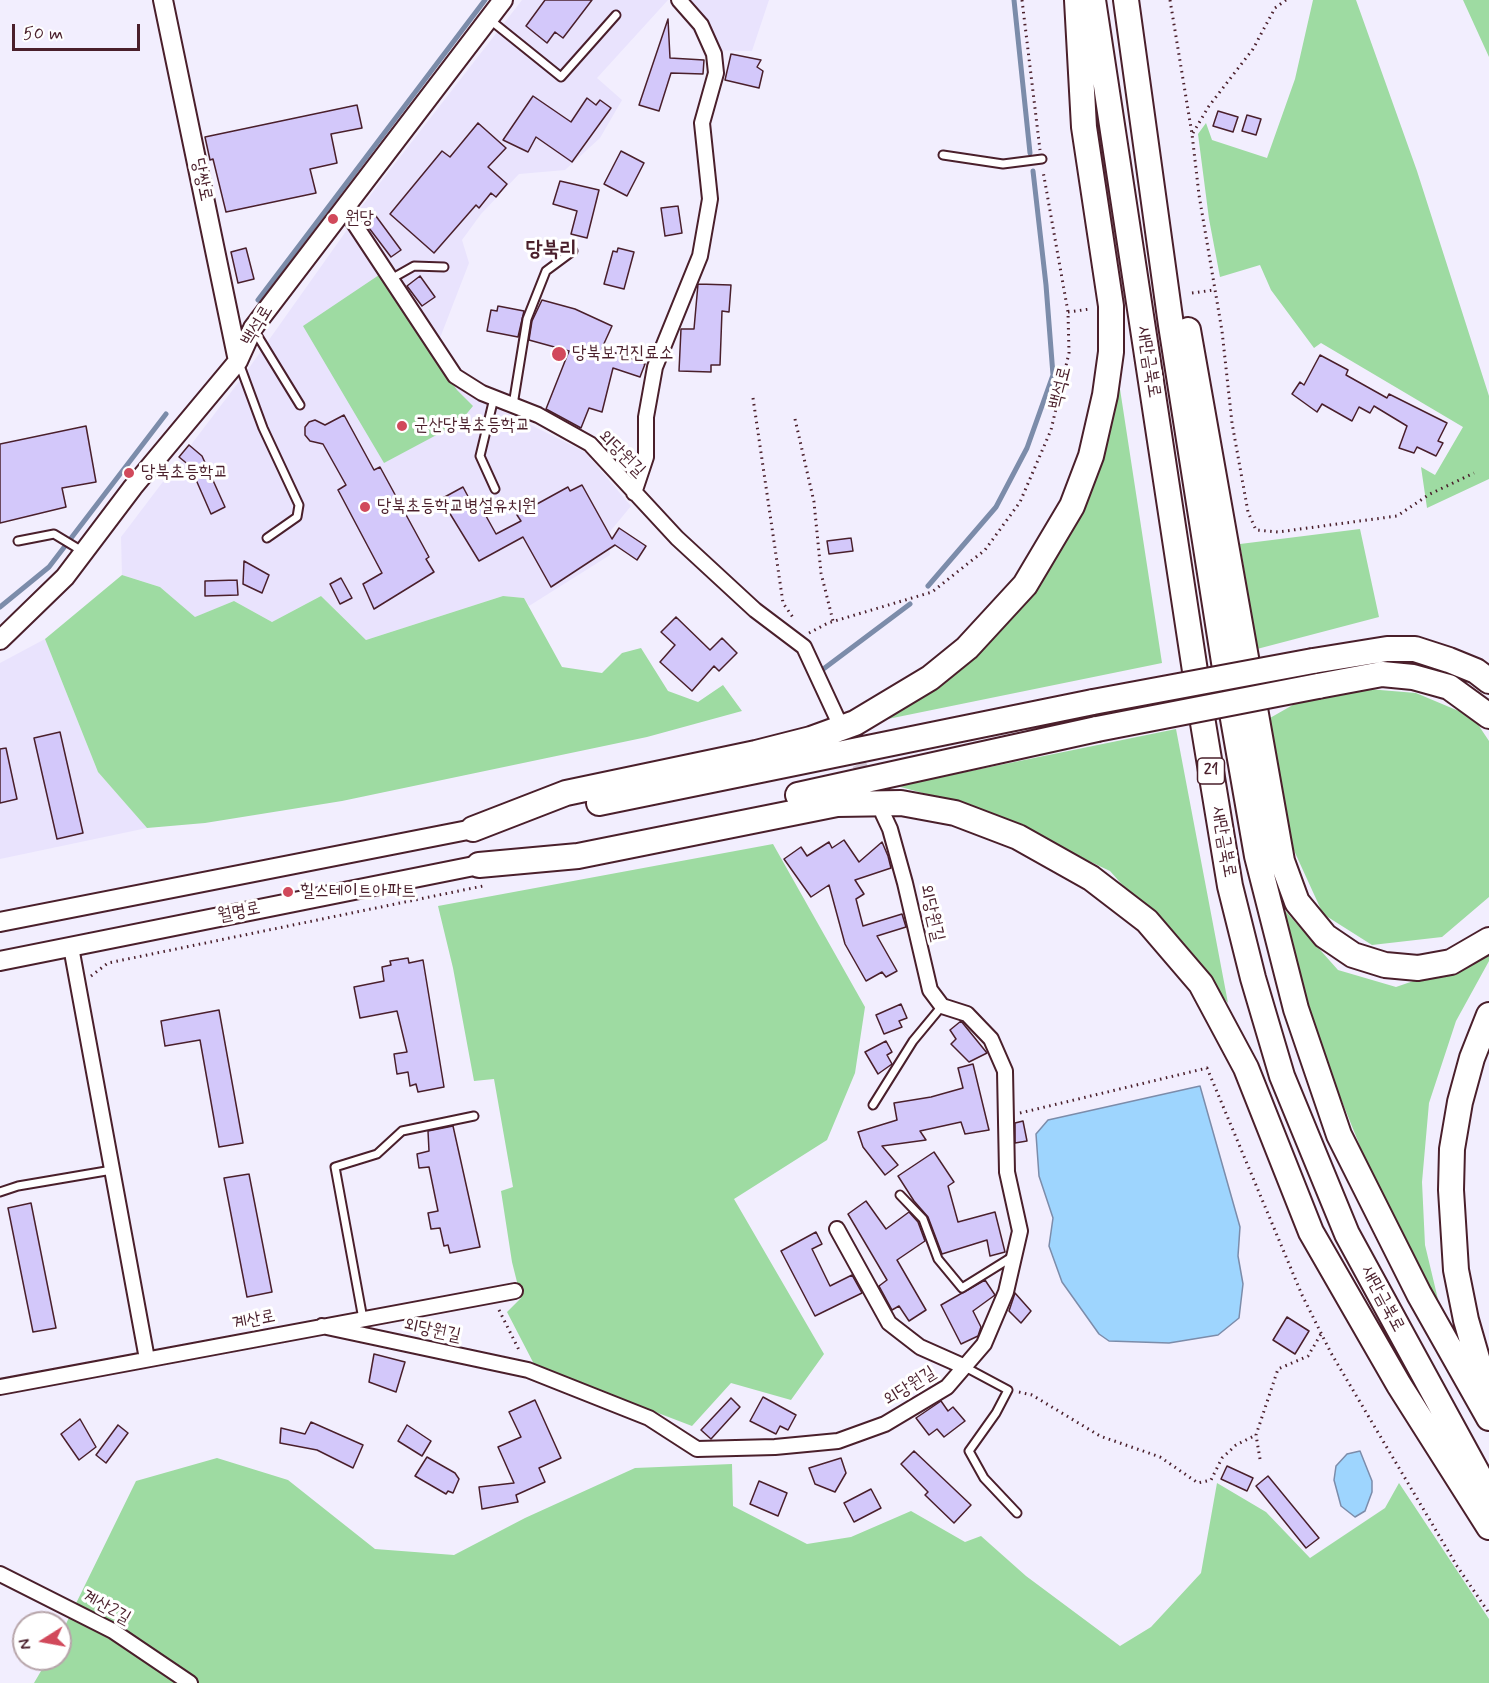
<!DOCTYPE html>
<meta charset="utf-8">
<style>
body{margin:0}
#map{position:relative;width:1489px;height:1683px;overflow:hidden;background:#f2eefe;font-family:Mynerve,sans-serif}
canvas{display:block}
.north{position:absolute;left:12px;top:1611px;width:60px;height:60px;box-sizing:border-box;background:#fff;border:2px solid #b7a5aa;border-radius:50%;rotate:259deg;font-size:16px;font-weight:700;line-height:24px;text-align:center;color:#4a1f2b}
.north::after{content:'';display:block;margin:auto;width:21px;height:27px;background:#d1495b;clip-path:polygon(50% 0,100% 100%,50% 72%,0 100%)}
.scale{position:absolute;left:12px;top:24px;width:128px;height:27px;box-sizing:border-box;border:3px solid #4a1f2b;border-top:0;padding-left:8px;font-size:18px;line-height:21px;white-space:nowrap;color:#4a1f2b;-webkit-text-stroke:4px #fff;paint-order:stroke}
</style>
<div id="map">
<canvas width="1489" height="1683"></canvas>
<div class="north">N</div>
<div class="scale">50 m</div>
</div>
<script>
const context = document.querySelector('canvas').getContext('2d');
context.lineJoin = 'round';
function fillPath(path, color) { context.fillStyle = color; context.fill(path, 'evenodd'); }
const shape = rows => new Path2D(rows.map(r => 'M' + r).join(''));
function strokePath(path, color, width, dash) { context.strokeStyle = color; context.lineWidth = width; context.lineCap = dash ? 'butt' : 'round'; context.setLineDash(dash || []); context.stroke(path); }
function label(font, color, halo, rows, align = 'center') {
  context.font = font + ' Mynerve,"Poor Story",sans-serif'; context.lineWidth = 6; context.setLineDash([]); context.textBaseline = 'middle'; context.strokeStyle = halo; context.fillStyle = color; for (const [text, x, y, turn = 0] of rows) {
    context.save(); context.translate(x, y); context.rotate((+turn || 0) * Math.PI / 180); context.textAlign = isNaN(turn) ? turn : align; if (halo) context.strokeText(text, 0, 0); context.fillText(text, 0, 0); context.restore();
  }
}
fillPath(shape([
 [522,0,668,0,597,78,622,100,600,138,565,170,519,174,481,214,462,240,469,263,440,338,355,215],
 [671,0,769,0,752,51,706,50],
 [349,227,461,387,483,401,585,452,631,506,608,534,610,555,529,606,524,598,503,596,366,640,321,596,272,622,234,601,195,618,160,587,122,575,121,537,244,375],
 [45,639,98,772,147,828,0,859,0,663]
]), '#e9e3fd');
fillPath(shape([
 [1313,0,1356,0,1417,171,1489,396,1489,479,1427,508,1421,467,1435,475,1463,427,1321,343,1314,348,1271,290,1260,265,1220,277,1209,219,1198,134,1206,123,1212,140,1267,158,1295,79],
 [1463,0,1489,0,1489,57],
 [379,275,457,390,473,406,459,423,384,463,303,326],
 [1118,376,1162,663,878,721,926,695,991,641,1059,552,1103,449],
 [1360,529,1379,617,1257,649,1240,544],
 [122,575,160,587,195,617,234,601,272,622,321,596,366,640,503,596,524,598,562,667,602,673,622,653,641,648,668,691,698,702,723,685,742,711,647,737,342,801,205,823,147,828,98,772,45,639],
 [1356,688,1416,693,1473,717,1489,741,1489,897,1442,937,1372,945,1323,914,1286,833,1270,718,1298,702],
 [1176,729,1228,1003,1110,871,974,807,897,786],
 [773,844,865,1007,855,1073,827,1140,734,1199,824,1354,791,1400,731,1383,692,1426,535,1366,507,1312,521,1298,512,1262,501,1191,513,1187,494,1079,474,1081,453,968,438,906],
 [1281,906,1338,970,1396,987,1489,955,1489,961,1456,1021,1429,1103,1422,1182,1425,1245,1441,1312,1376,1186,1329,1069,1301,985],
 [217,1458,288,1480,375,1549,454,1555,525,1518,635,1468,732,1464,733,1506,807,1544,851,1537,911,1511,965,1542,981,1536,1026,1576,1120,1646,1151,1627,1201,1573,1217,1483,1266,1512,1310,1558,1385,1508,1399,1483,1489,1619,1489,1683,34,1683,48,1659,60,1659,60,1636,136,1481]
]), '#9edba2');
const water = shape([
 [1200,1086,1240,1227,1238,1256,1243,1284,1239,1318,1218,1335,1169,1343,1109,1341,1099,1334,1062,1282,1049,1246,1053,1218,1039,1176,1036,1134,1048,1120,1200,1086],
 [1360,1451,1372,1481,1372,1492,1365,1511,1355,1517,1341,1506,1334,1480,1336,1466,1347,1454,1360,1451]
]);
fillPath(water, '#9ed5fe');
strokePath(water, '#7c8caa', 1.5);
strokePath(shape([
 [1014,0,1030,153],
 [258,300,485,0],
 [928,586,996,507,1027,448,1053,375,1046,285,1033,171],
 [0,607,49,567,166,414],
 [822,670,910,604]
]), '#7c8caa', 5);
const building = shape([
 [545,0,592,0,563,38,555,32,547,43,526,26,545,0],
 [668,19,670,58,704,60,703,74,671,73,659,111,639,105,668,19],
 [731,54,761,60,757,67,763,71,759,88,725,80,731,54],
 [533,96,571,122,587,98,596,105,600,100,611,108,572,162,536,137,528,152,503,140,533,96],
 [357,105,362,128,331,134,337,163,310,169,316,193,226,212,213,159,210,160,205,137,357,105],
 [1218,111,1238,117,1233,132,1213,126,1218,111],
 [1247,115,1261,119,1256,135,1242,131,1247,115],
 [478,123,506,148,488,167,507,184,496,197,491,193,479,208,476,205,434,253,390,214,442,151,450,157,478,123],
 [621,151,644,163,627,196,604,184,621,151],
 [560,181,599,190,587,238,571,234,577,211,553,204,560,181],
 [678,206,682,233,665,236,661,208,678,206],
 [370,208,401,250,391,257,360,216,370,208],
 [246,248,254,279,238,283,231,252,246,248],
 [618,248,634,252,624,289,604,284,613,251,617,252,618,248],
 [420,276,435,297,422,306,407,286,420,276],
 [698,284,731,285,729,312,722,311,720,365,711,365,711,372,679,371,681,329,694,329,698,284],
 [542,300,575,309,612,326,602,348,645,364,640,377,613,368,602,412,589,408,581,428,546,409,569,351,529,340,532,321,542,300],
 [498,306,524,311,518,337,487,331,491,310,497,311,498,306],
 [1320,355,1348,370,1346,375,1387,398,1389,394,1447,423,1438,441,1443,443,1436,456,1417,447,1414,453,1399,448,1407,426,1374,406,1370,413,1359,407,1352,421,1322,404,1317,412,1292,394,1300,382,1304,385,1320,355],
 [344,415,374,470,380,467,429,557,426,559,434,572,374,609,363,584,382,573,338,490,346,485,323,444,310,441,305,435,305,427,309,422,315,420,325,425,344,415],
 [86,426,96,482,62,488,66,507,0,523,0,444,86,426],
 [189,445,202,456,225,507,211,514,190,466,179,457,189,445],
 [582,485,612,539,619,528,646,546,637,560,615,545,551,587,523,537,479,561,441,499,463,487,471,502,476,498,496,534,521,521,517,515,568,487,570,491,582,485],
 [851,538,853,551,829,554,827,541,851,538],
 [244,561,269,575,262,593,243,584,244,561],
 [341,578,352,598,340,604,330,584,341,578],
 [237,580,238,595,205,596,205,581,237,580],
 [676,617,710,650,722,638,737,653,719,671,714,666,692,691,660,662,675,645,661,632,676,617],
 [60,732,83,833,57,839,34,738,60,732],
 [6,748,17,799,0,803,0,749,6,748],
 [844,840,859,862,882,842,888,856,891,868,855,880,864,894,856,899,863,926,902,914,906,927,877,936,897,971,886,977,882,972,866,981,845,944,829,885,811,897,784,859,801,847,807,856,829,842,832,848,844,840],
 [408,958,409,963,423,960,444,1087,418,1092,416,1084,410,1086,408,1072,397,1074,394,1054,407,1052,397,1011,360,1018,354,987,384,981,382,967,391,965,390,961,408,958],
 [901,1004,907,1018,899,1021,902,1027,884,1034,876,1015,901,1004],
 [219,1010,243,1143,219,1147,200,1040,165,1046,161,1021,219,1010],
 [961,1021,987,1053,969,1062,951,1044,956,1039,950,1030,961,1021],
 [886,1041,892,1052,887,1055,892,1064,878,1074,865,1052,886,1041],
 [973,1064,989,1130,965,1134,961,1122,920,1131,926,1140,882,1146,898,1165,885,1175,863,1147,858,1132,897,1120,894,1103,931,1097,963,1088,958,1068,973,1064],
 [1023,1121,1027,1141,1015,1143,1015,1123,1023,1121],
 [453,1126,480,1247,450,1253,448,1245,444,1246,440,1228,431,1229,428,1213,438,1211,429,1167,419,1168,417,1154,429,1151,428,1131,453,1126],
 [934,1152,954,1182,948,1186,958,1222,995,1212,1005,1252,990,1256,987,1240,942,1254,928,1217,914,1201,898,1176,934,1152],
 [249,1174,272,1292,247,1297,224,1178,249,1174],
 [866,1201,886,1229,909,1212,918,1222,925,1241,897,1260,926,1310,909,1321,899,1306,892,1310,879,1286,887,1280,848,1214,866,1201],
 [31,1203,56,1328,33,1332,8,1208,31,1203],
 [816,1232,822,1244,812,1249,830,1286,852,1275,862,1293,815,1316,781,1251,816,1232],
 [985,1280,995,1295,973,1311,981,1327,978,1336,961,1344,941,1305,985,1280],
 [1015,1293,1031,1311,1021,1323,1009,1311,1015,1293],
 [1287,1317,1309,1331,1295,1354,1273,1340,1287,1317],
 [374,1354,405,1362,396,1392,369,1382,374,1354],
 [763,1397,796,1415,788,1430,780,1426,776,1434,750,1421,763,1397],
 [731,1398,740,1407,711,1439,701,1430,731,1398],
 [535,1400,561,1458,539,1468,545,1482,516,1495,518,1502,482,1509,479,1487,514,1483,498,1447,521,1437,509,1412,535,1400],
 [941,1401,948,1411,953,1407,965,1421,944,1437,937,1429,929,1435,916,1418,941,1401],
 [80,1419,96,1447,79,1460,61,1434,80,1419],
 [311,1422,363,1445,353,1468,317,1450,280,1443,281,1428,305,1434,311,1422],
 [118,1425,128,1433,106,1463,96,1455,118,1425],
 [407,1425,431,1441,422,1456,398,1441,407,1425],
 [914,1451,971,1505,954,1523,925,1495,928,1492,901,1464,914,1451],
 [427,1457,455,1473,459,1479,453,1493,448,1491,446,1494,415,1476,427,1457],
 [841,1458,846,1473,835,1492,815,1484,809,1468,841,1458],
 [1227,1466,1253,1478,1247,1491,1221,1479,1227,1466],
 [1268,1476,1319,1538,1306,1548,1256,1486,1268,1476],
 [759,1481,787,1493,778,1516,750,1504,759,1481],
 [871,1489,881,1508,854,1522,844,1503,871,1489]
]);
fillPath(building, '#d3c8fa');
strokePath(building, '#4a1f2b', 1.5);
strokePath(shape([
 [850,745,869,785]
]), '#d0c5d4', 14, [14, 7]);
const service = shape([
 [489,19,561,77,616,15],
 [943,155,1003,164,1042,159],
 [391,279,414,266,444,267],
 [254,330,300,405],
 [239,363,263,428,299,505,297,517,267,538],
 [494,398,480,456,495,489],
 [513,405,527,319,546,271,573,251],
 [18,541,54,534,82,551],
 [873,1105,913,1041,942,1006],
 [0,1192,18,1186,112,1170],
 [900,1195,923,1219,938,1259,962,1288,1012,1257],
 [363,1319,335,1167,377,1154,402,1131,474,1116],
 [965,1367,1008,1390,996,1413,969,1451,984,1478,1017,1513]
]);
const minor = shape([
 [344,208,455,376,482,393,538,415,590,444,677,538,755,610,804,647,837,718],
 [634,493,646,457,646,417,655,367,700,256,710,199,702,123,716,73,714,54,701,25,679,0],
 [71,947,147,1359],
 [837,1229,889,1323,920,1347,965,1367],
 [322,1326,528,1370,649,1418,697,1449,775,1447,838,1441,885,1424,947,1387,984,1344,1006,1292,1020,1231,1007,1172,1005,1071,991,1039,967,1014,942,1006,930,990,905,883,890,829,883,814],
 [0,1387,515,1291],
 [0,1574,113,1631,190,1683]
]);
const tertiary = shape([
 [163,0,238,361],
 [0,640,65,577,133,487,238,361,253,328,503,0],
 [0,922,473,829],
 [0,961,479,865]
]);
const trunk = shape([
 [1093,0,1202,717,1230,886,1253,978,1282,1076,1347,1234,1489,1494],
 [1126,0,1171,325,1232,713,1257,856,1296,1009,1339,1135,1419,1294,1489,1418],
 [1188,330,1282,861,1297,902,1325,936,1353,955,1385,965,1418,968,1451,962,1489,940],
 [1313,661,1387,649,1415,649,1449,660,1476,671,1489,681],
 [1318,686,1382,674,1413,677,1449,687,1489,716],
 [798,795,1097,729],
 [599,803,1093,702],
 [473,829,566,793,756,753,811,739,855,723,930,678,967,648,1025,585,1072,506,1091,456,1105,395,1111,352,1111,306,1084,127,1077,0],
 [479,865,578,856,837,804,901,803,955,813,1018,837,1091,878,1147,921,1201,984,1246,1068,1311,1232,1399,1385,1489,1527],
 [1489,1015,1472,1058,1460,1102,1452,1149,1451,1190,1456,1270,1466,1320,1481,1372,1489,1386]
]);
strokePath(service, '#4a1f2b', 11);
strokePath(minor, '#4a1f2b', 18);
strokePath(tertiary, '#4a1f2b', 22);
strokePath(trunk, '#4a1f2b', 28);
strokePath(shape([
 [1022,0,1040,150],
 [1170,0,1192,134,1199,195,1222,331,1232,423,1248,512,1256,530,1278,532,1397,516,1430,494,1474,473],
 [1193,133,1209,106,1253,49,1275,8,1286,0],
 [1192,293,1214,290],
 [1068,312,1090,309],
 [753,398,783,603,794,619],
 [795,419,814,502,821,573,833,621],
 [809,633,828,623,932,592,985,550,1020,502,1051,430,1069,353,1068,312,1043,171],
 [91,976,108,963,483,886],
 [1020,1113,1207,1068,1302,1295,1331,1353,1457,1566,1489,1613],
 [499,1310,520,1352],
 [1019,1392,1032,1395,1100,1436,1160,1457,1198,1483,1211,1480,1222,1458,1236,1445,1256,1435],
 [1260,1459,1256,1435,1278,1369,1308,1356,1321,1334]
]), '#4a1f2b', 3, [1.5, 4.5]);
strokePath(service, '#fff', 7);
strokePath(minor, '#fff', 14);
strokePath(tertiary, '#fff', 18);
strokePath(trunk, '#fff', 24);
const trunkBridge = shape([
 [1093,702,1313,661],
 [1097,729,1318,686]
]);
strokePath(trunkBridge, '#4a1f2b', 28, []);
strokePath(trunkBridge, '#fff', 24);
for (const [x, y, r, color] of [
 [333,219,6,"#d1495b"],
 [559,354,8,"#d1495b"],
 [402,426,6,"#d1495b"],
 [129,473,6,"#d1495b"],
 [365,507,6,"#d1495b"],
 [288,892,6,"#d1495b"]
]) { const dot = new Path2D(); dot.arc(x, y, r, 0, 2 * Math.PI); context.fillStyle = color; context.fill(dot); strokePath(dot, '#fff', 2); }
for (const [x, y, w] of [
 [1211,771,27]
]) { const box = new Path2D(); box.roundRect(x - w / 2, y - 13, w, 26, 4.5); context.fillStyle = '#fff'; context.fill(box); strokePath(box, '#4a1f2b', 1.5); }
label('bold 16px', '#4a1f2b', null, [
 ["21",1211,771]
]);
label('18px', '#4a1f2b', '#fff', [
 ["당쌍로",201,180,78],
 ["백석로",258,326,-59],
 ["새만금북로",1148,362,81],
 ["백석로",1061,388,-76],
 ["외당원길",621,454,45],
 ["새만금북로",1223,842,80],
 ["월명로",239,913,-11],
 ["외당원길",931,913,77],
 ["새만금북로",1382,1299,62],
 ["계산로",254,1321,-11],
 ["외당원길",432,1331,12],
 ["외당원길",910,1387,-32],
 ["계산2길",106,1608,29]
]);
label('18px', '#4a1f2b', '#fff', [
 ["원당",345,219],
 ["당북보건진료소",572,354],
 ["군산당북초등학교",414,426],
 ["당북초등학교",141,473],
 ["당북초등학교병설유치원",377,507],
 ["힐스테이트아파트",300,892]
], 'left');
label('bold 21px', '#4a1f2b', '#fff', [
 ["당북리",551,251]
]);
</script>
